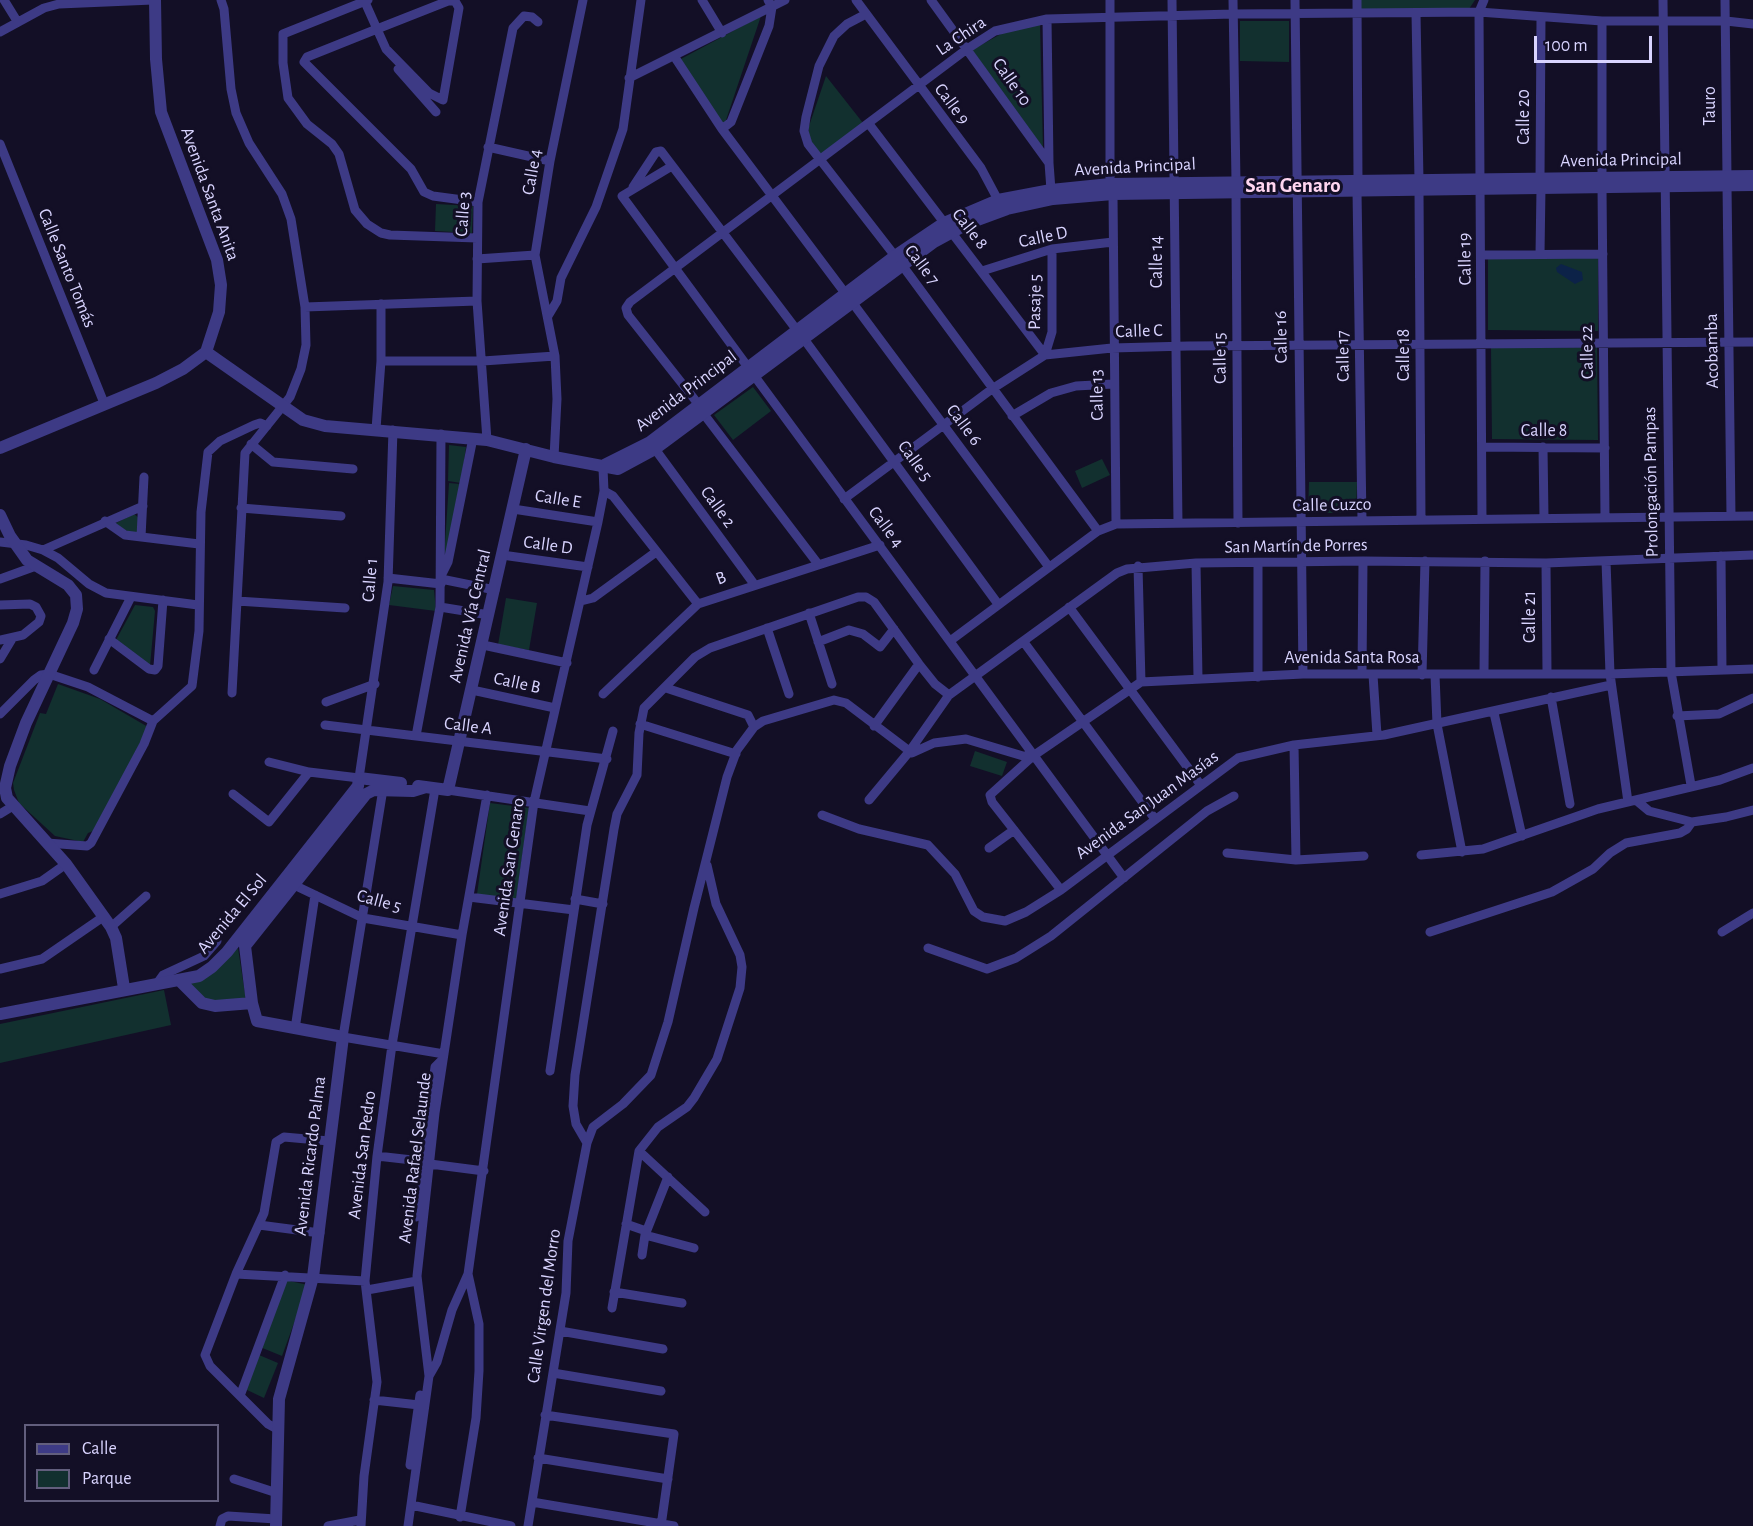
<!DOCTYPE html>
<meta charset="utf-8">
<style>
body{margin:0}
#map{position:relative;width:1753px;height:1526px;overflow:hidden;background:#130f26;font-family:"Alegreya Sans",sans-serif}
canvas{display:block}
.legend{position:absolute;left:24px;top:1424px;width:195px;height:78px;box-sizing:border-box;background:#130f26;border:2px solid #625e7d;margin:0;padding:8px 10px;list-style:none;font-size:18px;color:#d9d4ff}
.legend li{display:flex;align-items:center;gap:12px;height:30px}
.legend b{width:30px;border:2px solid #625e7d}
.scale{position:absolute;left:1534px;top:36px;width:118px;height:27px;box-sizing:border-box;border:3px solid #d9d4ff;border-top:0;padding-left:8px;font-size:18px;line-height:21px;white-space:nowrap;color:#d9d4ff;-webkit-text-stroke:4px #130f26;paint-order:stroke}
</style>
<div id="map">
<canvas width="1753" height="1526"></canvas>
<ul class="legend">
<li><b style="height:8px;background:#3d3a85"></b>Calle</li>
<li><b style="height:16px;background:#12302f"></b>Parque</li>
</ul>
<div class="scale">100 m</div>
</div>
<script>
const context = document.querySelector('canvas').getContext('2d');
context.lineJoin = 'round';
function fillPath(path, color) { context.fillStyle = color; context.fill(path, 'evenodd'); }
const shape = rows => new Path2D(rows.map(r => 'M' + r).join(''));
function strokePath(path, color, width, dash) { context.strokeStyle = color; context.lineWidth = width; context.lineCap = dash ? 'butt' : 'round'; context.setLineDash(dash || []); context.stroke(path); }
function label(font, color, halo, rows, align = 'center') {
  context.font = font + ' "Alegreya Sans",sans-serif'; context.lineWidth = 6; context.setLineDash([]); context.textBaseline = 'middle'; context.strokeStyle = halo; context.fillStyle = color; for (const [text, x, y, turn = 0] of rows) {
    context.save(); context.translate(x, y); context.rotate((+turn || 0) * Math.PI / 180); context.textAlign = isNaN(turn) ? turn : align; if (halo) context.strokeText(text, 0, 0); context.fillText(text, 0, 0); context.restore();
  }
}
fillPath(shape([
 [1360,0,1475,0,1469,9,1360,11],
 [761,16,724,126,679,60],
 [1240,21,1289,21,1289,62,1240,61],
 [1040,23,1043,148,972,50,1010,29],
 [826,76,863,123,819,157,808,134,809,126],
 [436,204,473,206,472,233,435,231],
 [1488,257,1598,257,1598,331,1488,330],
 [1597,347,1598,440,1492,439,1491,348],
 [753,387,771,411,733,440,714,415],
 [449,445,466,447,461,483,448,481],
 [1102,459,1110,475,1082,488,1075,471],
 [1309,482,1357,482,1356,513,1308,513],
 [449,483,460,484,446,558,444,558],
 [134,514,139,518,137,532,131,533,114,524],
 [393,586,434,590,436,611,389,605],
 [506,598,537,603,529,650,498,645],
 [135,605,153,607,155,611,150,666,116,640],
 [58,684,100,699,148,727,96,830,88,833,83,842,55,836,19,803,14,790,13,783,40,713,46,714],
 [975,751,1007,762,1002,776,970,766],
 [490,803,529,808,516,900,477,894],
 [238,948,246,1000,207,1000,187,983,213,971],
 [164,990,171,1025,0,1063,0,1024],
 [285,1280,308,1285,282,1356,260,1347],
 [259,1355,278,1363,264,1398,245,1389]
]), '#12302f');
fillPath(shape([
 [1561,264,1582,272,1583,280,1575,284,1557,272,1556,268]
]), '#0c2248');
strokePath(shape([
 [4,0,17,21],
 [221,0,224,9,231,89,236,113,249,143,282,194,291,219,305,307,306,345,301,369,290,397,245,453,232,693],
 [364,0,377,29,386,49,429,93,443,100,459,8,455,1,448,1,377,29,307,57,304,62,411,169,424,192,433,196,478,202],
 [368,0,283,34,283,63,288,98,307,124,332,144,339,154,355,210,367,224,381,233,390,235,477,238],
 [702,0,722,33],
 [856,0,981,168,998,200],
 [931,0,1049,163,1051,190],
 [1110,0,1110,184],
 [1172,0,1178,523],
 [1233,0,1236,181],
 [1295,0,1303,674],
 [1357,0,1358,180],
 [1663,0,1671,672,1691,785],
 [1725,0,1727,176],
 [1416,13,1419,181],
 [866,14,847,24,834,36,819,66,806,117,804,131,808,144,902,265,1098,531],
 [1047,19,1049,163],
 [0,32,44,8,59,4,153,0],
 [674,56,722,129,845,293],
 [398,69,436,112],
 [629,78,785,0],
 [869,124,1045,355],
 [722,129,731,122,769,26,772,7,768,0],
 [0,144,104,403],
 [488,147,550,161],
 [672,166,622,196,1124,878],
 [1602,178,1602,21],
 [1540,180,1541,18],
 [1727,185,1731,516],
 [633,187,656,152,661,151,796,329],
 [1602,187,1605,517],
 [1419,190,1421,520],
 [1357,191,1362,521],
 [1236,192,1238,523],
 [1113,194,1116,524],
 [1540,254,1541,188],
 [1482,255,1603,254],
 [477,259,535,255],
 [982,271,1052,249,1113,242],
 [852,302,1049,567],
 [305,307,477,301],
 [548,316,557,301,561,278,596,207,623,129,641,0],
 [804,339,998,604],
 [1045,355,1052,332,1052,249],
 [381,361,483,361,555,356],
 [699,405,628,315,626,308,630,302,967,49,995,31,1047,19,1233,14,1479,12,1602,21,1726,21,1753,24],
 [703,413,818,564],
 [1012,416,1051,393,1076,386,1113,384],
 [376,429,381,361,381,304],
 [487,440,477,301,478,202,513,28,524,16,532,17,538,22],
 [251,444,273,462,353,469],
 [1483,447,1605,448],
 [1543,447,1544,518],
 [655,449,754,584],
 [554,457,557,399,555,356,535,255,550,161,583,0],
 [604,491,613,496,698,604],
 [844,499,992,389,1045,355,1112,348,1188,346,1753,342],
 [241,508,341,516],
 [513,509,598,522],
 [1482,519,1479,12,1484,0],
 [105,521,125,535,199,544],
 [141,537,144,477],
 [0,542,26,545,43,550,58,558,89,584,106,593,198,605],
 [43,550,143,506],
 [502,555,588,567],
 [1721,556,1722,670],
 [1606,561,1610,674,1628,802],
 [1196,563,1198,678],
 [1546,563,1547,672],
 [1258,564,1258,677],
 [1138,566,1141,682],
 [442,574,448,562,473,438],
 [388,578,441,584],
 [0,579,36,566],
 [441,579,495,590],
 [237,601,345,608],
 [581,601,593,598,656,552],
 [0,605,30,604,36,607,41,616,39,622,23,635,0,640],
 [440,607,489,615],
 [1069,607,1200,784],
 [809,613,832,684],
 [767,628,789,694],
 [109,639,149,669,155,670,158,666,163,600],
 [950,641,1098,531,1116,524,1753,516],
 [1023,641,1155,819],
 [818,642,849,630,863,634,880,647,894,629],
 [483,645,567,663],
 [0,659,12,639],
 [94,670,131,597],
 [1484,673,1485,561],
 [1362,674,1363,561],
 [1373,675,1377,735],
 [1422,675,1425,561],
 [1435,675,1437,724,1462,852],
 [666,688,748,715,754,727],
 [472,690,555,708],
 [603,694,698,604,880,545],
 [1551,697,1570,804],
 [326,702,375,684],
 [1494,713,1522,836],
 [0,714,34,680,41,675,49,674,88,687,153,721],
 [1677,716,1719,714,1753,698],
 [640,724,736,754],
 [325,725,607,759],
 [874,726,919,664],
 [416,736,440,607,441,434],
 [1294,745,1296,860],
 [269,762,309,772,359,778,388,582,393,430],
 [383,789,343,1037,444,1054],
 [448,790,590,811],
 [233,794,269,822,309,772],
 [869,800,909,752,949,695,1117,573,1127,569,1196,563,1363,561,1546,563,1753,555],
 [1637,801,1649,811,1692,822,1726,817,1753,810],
 [0,814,13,806],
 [822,815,859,829,928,845,955,874,974,911,983,917,1005,921,1026,912,1061,890,1238,758,1294,745,1384,735,1611,685],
 [47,843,87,846,91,843,144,744,153,721,192,686,199,631,201,512,208,452,220,441,254,425,260,423,267,426],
 [989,848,1014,830],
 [1227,853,1296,860,1364,856],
 [1421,855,1483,849,1598,809,1720,780,1753,768],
 [294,885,363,918,462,935],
 [1061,890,992,802,990,795,1033,756,1141,682,1303,674,1610,674,1753,669],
 [0,894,42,881,66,864],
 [469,897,574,910],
 [575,899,603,904],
 [111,927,146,896],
 [1430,932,1552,892,1593,869,1610,853,1626,843,1680,833,1687,829,1692,822],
 [1722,932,1753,913],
 [928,948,987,969,1016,958,1051,936,1207,811,1234,796],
 [0,969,42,959,103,917],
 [158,982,163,975,204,956,217,941],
 [295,1029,315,895],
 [550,1071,587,825,613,731],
 [587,1143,576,1124,573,1106,575,1075,614,829,617,814,637,775,639,733,644,708,695,657,710,648,858,597,866,597,874,602,919,664,935,684,949,695],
 [639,1151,705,1212],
 [377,1156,421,1161],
 [430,1164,484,1171],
 [416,1217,435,1067,443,1059],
 [626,1224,646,1231],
 [259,1225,320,1233],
 [645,1235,694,1248],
 [642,1255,645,1235,668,1177],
 [236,1274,365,1281],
 [367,1290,417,1281],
 [614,1292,682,1303],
 [612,1308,639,1151,658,1127,687,1107,694,1098,717,1059,740,988,742,967,740,955,716,904,707,865],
 [560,1331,663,1349],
 [553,1373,661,1391],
 [429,1376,437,1362,452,1310,468,1274,534,802,598,522,604,491,603,468],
 [240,1396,285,1275],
 [374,1400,419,1405],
 [545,1415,674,1434,661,1526],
 [279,1430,268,1424,210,1366,205,1355,236,1274,264,1213,276,1142,284,1137,329,1141],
 [538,1458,668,1479],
 [410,1465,420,1395],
 [234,1479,277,1493],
 [532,1502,674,1526],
 [411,1505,511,1526],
 [460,1517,476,1418,479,1371,479,1324,468,1274],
 [220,1526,222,1519,228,1516,276,1519],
 [328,1526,360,1520],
 [361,1526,364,1476,377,1382,365,1281,377,1156,392,1045,435,789],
 [408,1526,429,1376,417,1276,435,1113,462,935,487,795],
 [528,1526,566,1293,568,1241,587,1143,593,1127,623,1104,651,1075,668,1022,694,908,727,777,737,750,754,727,763,721,834,700,846,703,912,753,934,743,966,739,1023,756,1033,756]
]), '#3d3a85', 9);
strokePath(shape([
 [206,352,303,420,325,426,487,440,554,457,618,469,655,449,934,242,969,223,1007,209,1053,199,1113,194,1753,185],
 [0,448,156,383,183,369,206,352,219,312,221,285,217,260,161,112,156,59,155,0],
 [603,468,606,464,650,442,895,256,944,223,998,200,1051,190,1110,184,1753,176],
 [0,515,10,536,27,560,68,585,76,595,77,609,73,623,26,723,10,766,5,788,7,798,66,864,111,927,116,938,124,988],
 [418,786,448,790,526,449],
 [179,980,202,1003,215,1006,252,1003],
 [0,1014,199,976,212,967,227,952,358,786,359,778,401,783],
 [276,1526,279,1399,313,1277,343,1037,257,1021,252,1003,245,946,366,794,374,790,413,791,426,787]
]), '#3d3a85', 12);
label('18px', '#d9d4ff', '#130f26', [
 ["La Chira",961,36,-34],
 ["Calle 10",1012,82,55],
 ["Calle 9",952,104,53],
 ["Tauro",1710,106,-90],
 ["Calle 20",1524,117,-90],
 ["Avenida Principal",1621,160,-1],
 ["Avenida Principal",1135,167,-3],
 ["Calle 4",532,172,-80],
 ["Avenida Santa Anita",210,194,70],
 ["Calle 3",463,214,-86],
 ["Calle 8",970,229,52],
 ["Calle D",1043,237,-12],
 ["Calle 19",1465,259,-91],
 ["Calle 14",1157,262,-90],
 ["Calle 7",922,265,53],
 ["Calle Santo Tomás",67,268,68],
 ["Pasaje 5",1035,302,-89],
 ["Calle C",1139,331,-2],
 ["Calle 16",1281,337,-91],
 ["Acobamba",1712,351,-91],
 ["Calle 22",1587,352,-91],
 ["Calle 18",1404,355,-90],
 ["Calle 17",1343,356,-91],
 ["Calle 15",1220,358,-91],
 ["Avenida Principal",686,391,-37],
 ["Calle 13",1097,395,-91],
 ["Calle 6",964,425,53],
 ["Calle 8",1544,431],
 ["Calle 5",915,461,54],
 ["Prolongación Pampas",1651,482,-91],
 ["Calle E",558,499,9],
 ["Calle Cuzco",1332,505,-1],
 ["Calle 2",718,507,54],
 ["Calle 4",886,527,53],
 ["Calle D",548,545,8],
 ["San Martín de Porres",1296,546,-1],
 ["B",721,578,-20],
 ["Calle 1",370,580,-85],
 ["Avenida Vía Central",470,616,-77],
 ["Calle 21",1530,617,-90],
 ["Avenida Santa Rosa",1352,658],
 ["Calle B",517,683,12],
 ["Calle A",468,726,7],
 ["Avenida San Juan Masías",1147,805,-36],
 ["Avenida San Genaro",509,867,-82],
 ["Calle 5",379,901,15],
 ["Avenida El Sol",232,914,-50],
 ["Avenida San Pedro",362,1155,-83],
 ["Avenida Ricardo Palma",310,1156,-83],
 ["Avenida Rafael Selaunde",415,1158,-83],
 ["Calle Virgen del Morro",544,1306,-82]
]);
label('bold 21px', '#ffd6f0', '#130f26', [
 ["San Genaro",1293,186]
]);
</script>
